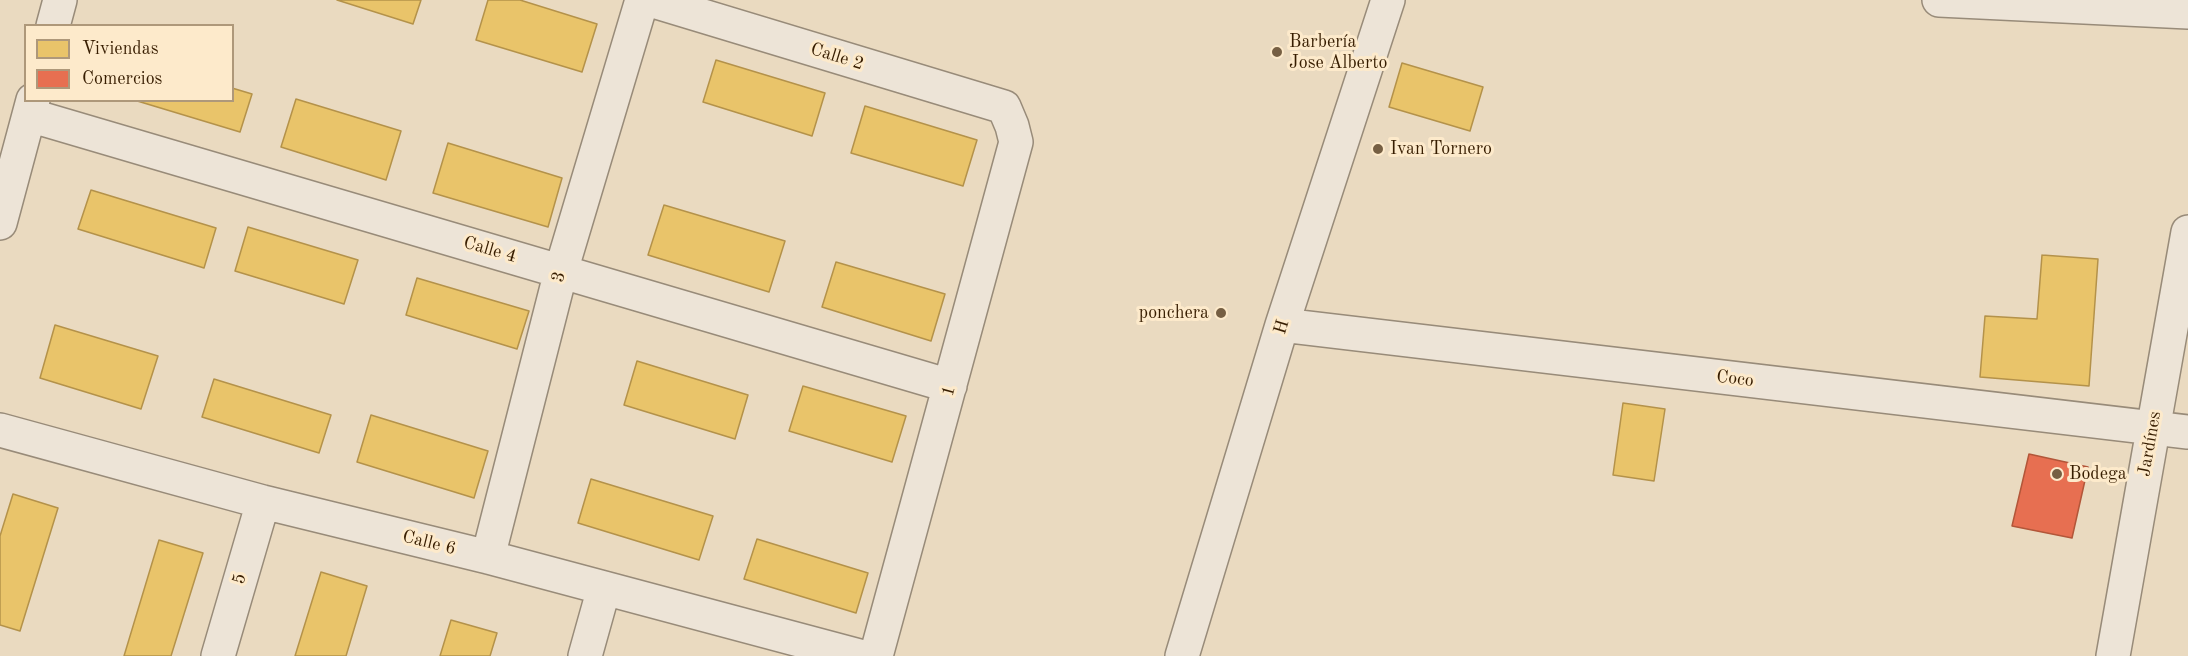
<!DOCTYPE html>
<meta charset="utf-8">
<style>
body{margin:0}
#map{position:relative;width:2188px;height:656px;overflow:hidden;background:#eadac0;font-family:"Old Standard TT",serif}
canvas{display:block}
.legend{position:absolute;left:24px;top:24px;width:210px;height:78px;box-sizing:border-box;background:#fdeacb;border:2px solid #ae987a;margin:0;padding:8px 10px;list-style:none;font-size:18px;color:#371d00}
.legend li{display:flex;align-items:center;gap:12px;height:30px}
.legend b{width:30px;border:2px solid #ae987a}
</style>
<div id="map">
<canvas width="2188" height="656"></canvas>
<ul class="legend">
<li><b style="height:16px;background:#e9c46a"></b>Viviendas</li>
<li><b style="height:16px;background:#e76f51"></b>Comercios</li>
</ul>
</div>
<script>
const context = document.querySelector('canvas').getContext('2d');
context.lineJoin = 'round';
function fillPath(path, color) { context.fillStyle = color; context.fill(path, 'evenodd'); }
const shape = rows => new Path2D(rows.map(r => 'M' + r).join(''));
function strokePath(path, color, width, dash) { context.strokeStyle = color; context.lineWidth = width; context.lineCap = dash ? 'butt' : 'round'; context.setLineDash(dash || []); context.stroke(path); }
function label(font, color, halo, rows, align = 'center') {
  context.font = font + ' "Old Standard TT",serif'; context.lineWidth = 6; context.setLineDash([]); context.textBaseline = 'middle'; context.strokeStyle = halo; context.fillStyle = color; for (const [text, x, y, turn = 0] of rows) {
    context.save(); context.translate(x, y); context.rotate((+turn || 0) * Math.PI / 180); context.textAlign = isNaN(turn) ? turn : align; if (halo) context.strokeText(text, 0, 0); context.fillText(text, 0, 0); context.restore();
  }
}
const homes = shape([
 [337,0,421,0,413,24,337,0],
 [488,0,520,0,597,24,582,72,476,40,488,0],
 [716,60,825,93,812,136,703,102,716,60],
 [1402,63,1483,87,1470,131,1389,107,1402,63],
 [232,88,252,94,240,132,134,100,232,100,232,88],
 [296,99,401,131,386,180,281,147,296,99],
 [865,106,977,140,963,186,851,153,865,106],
 [448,143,562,178,548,227,433,193,448,143],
 [91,190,216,228,204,268,78,229,91,190],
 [664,205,785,241,769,292,648,255,664,205],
 [248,227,358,260,344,304,235,271,248,227],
 [2042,255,2098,259,2089,386,1980,377,1985,316,2037,319,2042,255],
 [836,262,945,294,931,341,822,307,836,262],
 [417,278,529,311,517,349,406,315,417,278],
 [55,325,158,356,141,409,40,378,55,325],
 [637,361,748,395,735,439,624,405,637,361],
 [214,379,331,415,319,453,202,417,214,379],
 [803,386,906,416,892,462,789,431,803,386],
 [1623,403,1665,409,1654,481,1613,475,1623,403],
 [371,415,488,451,474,498,357,462,371,415],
 [591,479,713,516,699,560,578,523,591,479],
 [13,494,58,508,20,631,0,625,0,536,13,494],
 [757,539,868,573,856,613,744,579,757,539],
 [159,540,203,553,171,656,124,656,159,540],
 [321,572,367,586,346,656,295,656,321,572],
 [451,620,497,633,490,656,440,656,451,620]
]);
fillPath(homes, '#e9c46a');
strokePath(homes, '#b4924a', 1.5);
const shops = shape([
 [2029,454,2088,467,2072,538,2012,526,2029,454]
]);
fillPath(shops, '#e76f51');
strokePath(shops, '#b25639', 1.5);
const minor = shape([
 [650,0,1004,107,1012,126,1016,142,876,656],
 [1939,0,2188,12],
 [53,26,60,0],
 [29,115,950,386],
 [0,223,33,100],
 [1282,325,2188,432],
 [0,430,263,502,488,557,859,656],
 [488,557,561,271,642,0],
 [218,656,263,502],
 [585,656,604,588],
 [1182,656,1282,325,1388,0],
 [2113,656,2188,232]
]);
strokePath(minor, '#988b79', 36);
strokePath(minor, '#ede4d7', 33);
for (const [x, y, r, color] of [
 [1277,52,6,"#765f43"],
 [1378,149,6,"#765f43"],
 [1221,313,6,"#765f43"],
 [2057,474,6,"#765f43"]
]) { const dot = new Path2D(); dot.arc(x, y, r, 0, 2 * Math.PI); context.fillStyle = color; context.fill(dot); strokePath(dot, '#fdeacb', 2); }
label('18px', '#371d00', '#fdeacb', [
 ["Barbería",1289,42],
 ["Jose Alberto",1289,63],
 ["Ivan Tornero",1390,149],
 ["ponchera",1209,313,"right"],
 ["Bodega",2069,474]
], 'left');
label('18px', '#371d00', '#fdeacb', [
 ["Calle 2",837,57,17],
 ["Calle 4",490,250,16],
 ["3",559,277,-75],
 ["H",1282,327,-73],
 ["Coco",1735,379,7],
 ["1",949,391,-75],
 ["Jardínes",2150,444,-80],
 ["Calle 6",429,543,14],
 ["5",240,579,-74]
]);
</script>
